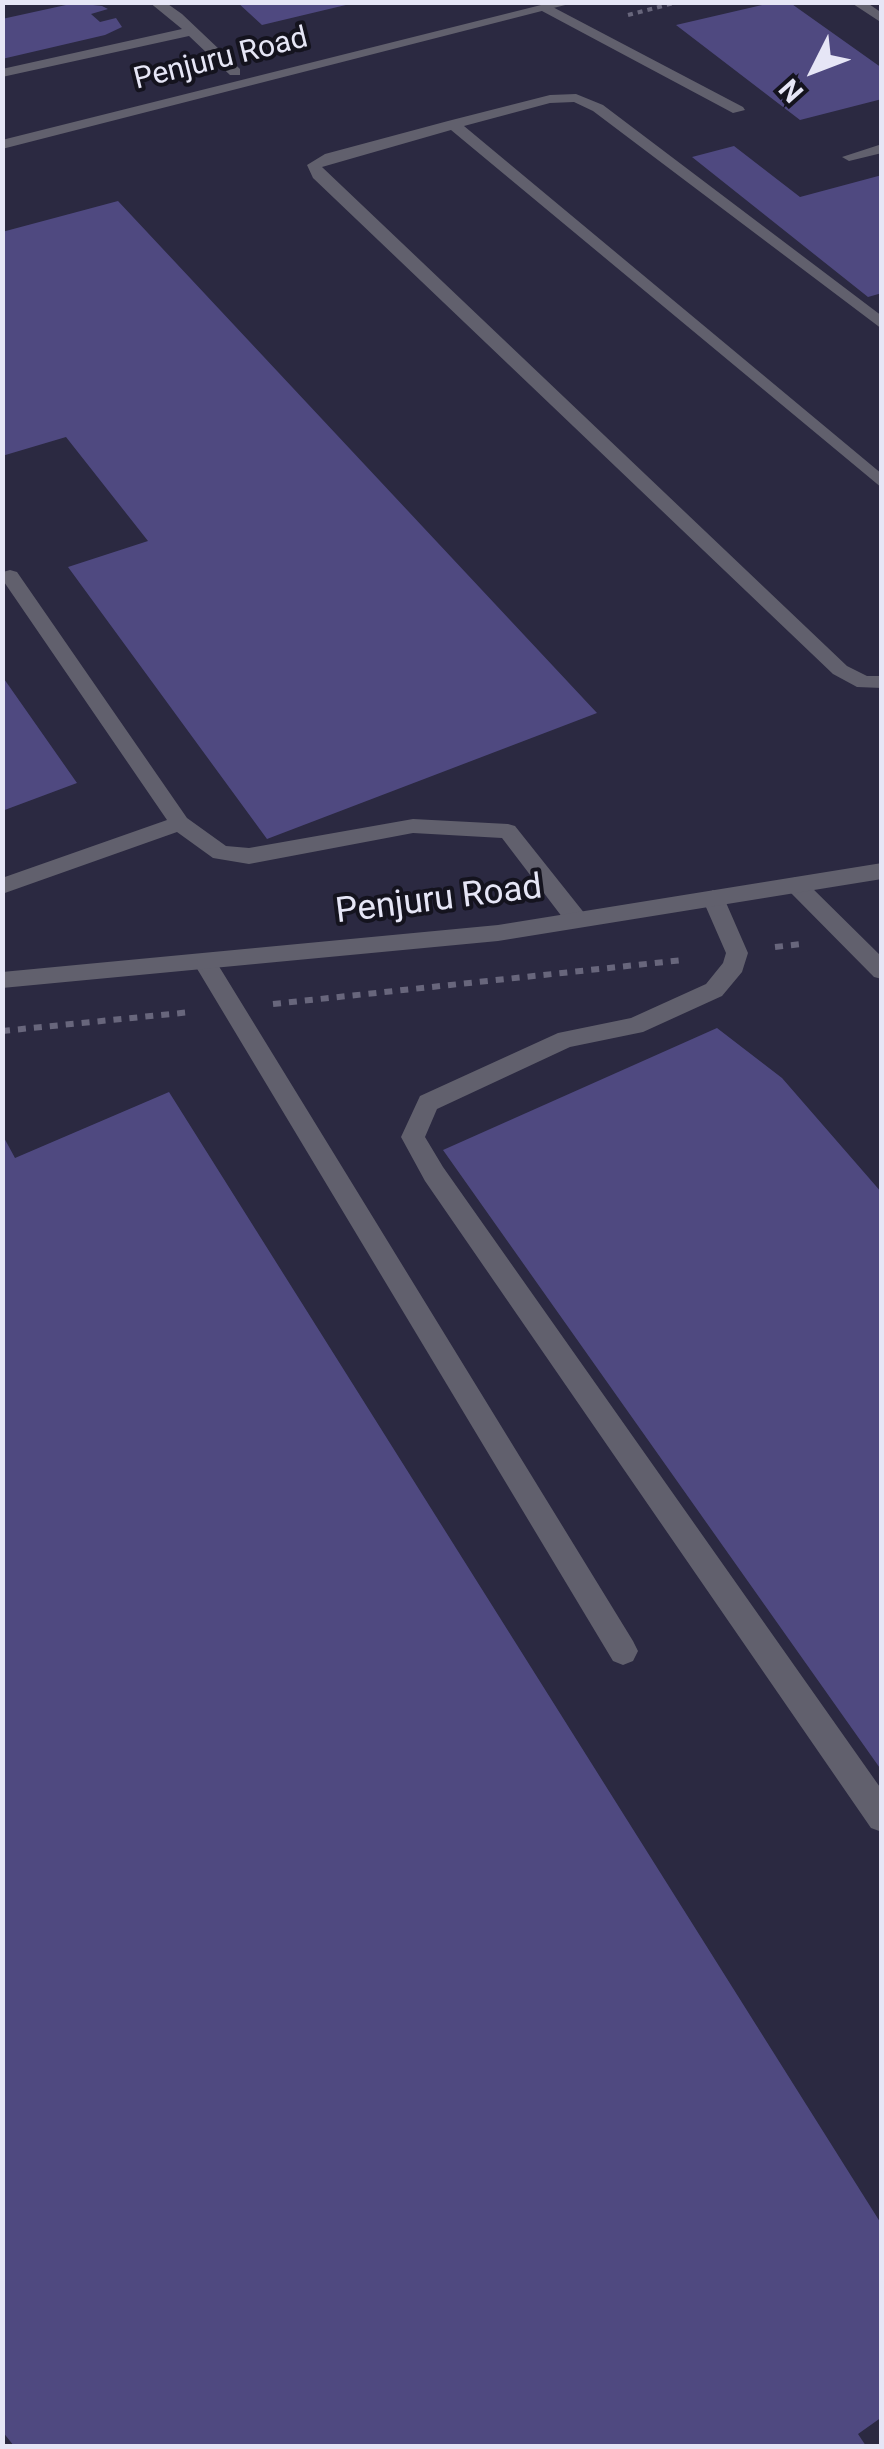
<!DOCTYPE html>
<style>
body{margin:0}
#map{position:relative;width:884px;height:2449px;overflow:hidden;background:#2b2941;font-family:Roboto,sans-serif}
canvas{display:block}
.frame{position:absolute;inset:0;border:5px solid #e6e6f6;pointer-events:none}
.north{position:absolute;left:764px;top:20px;width:100px;height:100px;-webkit-text-stroke:8px #14131e;paint-order:stroke;rotate:228deg;font-size:28px;font-weight:700;line-height:40px;text-align:center;color:#e6e6f6}
.north::after{content:'';display:block;margin:auto;width:35px;height:45px;background:#e6e6f6;clip-path:polygon(50% 0,100% 100%,50% 72%,0 100%)}
</style>
<div id="map">
<canvas width="884" height="2449"></canvas>
<div class="frame"></div>
<div class="north">N</div>
</div>
<script>
const context = document.querySelector('canvas').getContext('2d');
context.lineJoin = 'round';
function fillPath(path, color) { context.fillStyle = color; context.fill(path, 'evenodd'); }
const shape = rows => new Path2D(rows.map(r => 'M' + r).join(''));
function strokePath(path, color, width, dash) { context.strokeStyle = color; context.lineWidth = width; context.lineCap = dash ? 'butt' : 'round'; context.setLineDash(dash || []); context.stroke(path); }
function label(font, color, halo, rows, align = 'center') {
  context.font = font + ' Roboto,sans-serif'; context.lineWidth = 8; context.setLineDash([]); context.textBaseline = 'middle'; context.strokeStyle = halo; context.fillStyle = color; for (const [text, x, y, turn = 0] of rows) {
    context.save(); context.translate(x, y); context.rotate((+turn || 0) * Math.PI / 180); context.textAlign = isNaN(turn) ? turn : align; if (halo) context.strokeText(text, 0, 0); context.fillText(text, 0, 0); context.restore();
  }
}
fillPath(shape([
 [237,2,350,2,350,4,262,25],
 [775,2,789,2,882,68,882,99,800,120,676,25],
 [75,3,102,6,108,9,91,14,100,22,116,18,122,27,105,35,2,59,2,19],
 [734,146,800,197,882,175,882,293,868,297,692,157],
 [118,201,597,713,267,839,68,567,148,541,66,437,2,456,2,232],
 [2,676,77,783,2,811],
 [717,1028,782,1078,882,1193,882,1771,443,1150],
 [169,1092,882,2225,882,2417,858,2434,866,2446,14,2446,2,2431,2,1134,15,1158]
]), '#4f4980');
strokePath(shape([
 [628,15,678,2]
]), '#68667c', 4, [5, 5]);
strokePath(shape([
 [775,947,802,944],
 [273,1004,683,960],
 [2,1031,191,1012]
]), '#68667c', 6, [8, 8]);
fillPath(shape([
 [149,2,165,2,182,14,240,69,240,75,230,75,189,36,2,77,2,69,182,29,149,2],
 [547,4,743,107,745,110,733,113,542,11,540,8,547,4],
 [576,94,603,105,882,316,882,329,593,111,574,102,550,103,464,126,882,474,882,488,451,130,322,167,847,666,867,676,882,676,882,688,857,687,833,674,313,178,307,165,325,154,448,121,550,95,576,94],
 [882,144,882,153,849,161,842,157,882,144],
 [10,570,17,572,187,818,226,846,249,848,413,819,508,824,515,826,585,914,588,920,585,926,569,926,502,838,413,833,249,864,213,858,177,832,2,894,2,878,167,820,2,579,3,572,10,570],
 [796,877,804,880,882,957,882,979,874,977,788,890,785,885,788,880,796,877],
 [713,890,724,898,748,953,742,972,722,996,643,1032,570,1047,437,1109,425,1137,443,1167,882,1790,882,1832,871,1828,425,1181,401,1137,420,1096,558,1033,631,1018,706,984,723,963,726,953,702,898,713,890],
 [204,953,212,955,633,1641,638,1651,633,1661,623,1665,613,1661,196,967,193,961,204,953]
]), '#61606d');
fillPath(shape([
 [553,2,577,2,2,149,2,140,553,2],
 [850,2,866,2,882,13,882,23,850,2],
 [882,863,882,879,498,941,2,988,2,972,498,925,882,863]
]), '#61606d');
label('30px', '#e6e6f6', '#14131e', [
 ["Penjuru Road",221,60,-14]
]);
label('35px', '#e6e6f6', '#14131e', [
 ["Penjuru Road",439,901,-7]
]);
</script>
